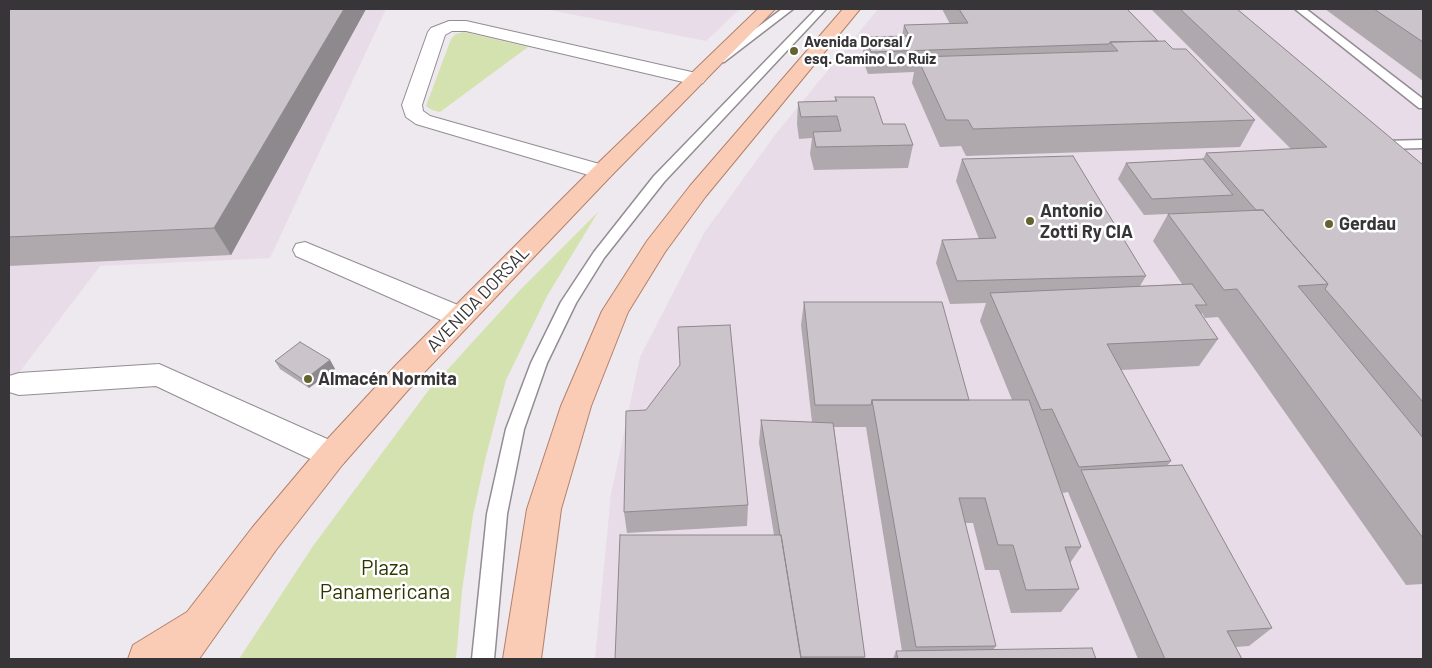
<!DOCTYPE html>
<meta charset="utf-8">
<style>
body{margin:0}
#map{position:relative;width:1432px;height:668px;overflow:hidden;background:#eee8ef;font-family:Barlow,sans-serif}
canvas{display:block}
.frame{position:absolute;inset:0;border:10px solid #373537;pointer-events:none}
</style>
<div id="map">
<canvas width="1432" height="668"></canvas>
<div class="frame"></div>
</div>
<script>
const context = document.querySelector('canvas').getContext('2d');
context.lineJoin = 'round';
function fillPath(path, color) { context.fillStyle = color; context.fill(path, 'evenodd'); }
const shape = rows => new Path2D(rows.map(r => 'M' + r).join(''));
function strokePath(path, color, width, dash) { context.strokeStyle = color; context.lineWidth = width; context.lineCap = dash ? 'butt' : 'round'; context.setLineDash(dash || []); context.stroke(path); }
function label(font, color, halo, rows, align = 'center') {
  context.font = font + ' Barlow,sans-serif'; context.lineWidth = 5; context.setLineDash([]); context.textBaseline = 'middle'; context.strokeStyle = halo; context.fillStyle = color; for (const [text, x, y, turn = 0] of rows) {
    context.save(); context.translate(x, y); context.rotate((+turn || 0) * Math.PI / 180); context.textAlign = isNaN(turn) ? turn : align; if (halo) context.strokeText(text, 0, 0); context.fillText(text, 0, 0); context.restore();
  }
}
fillPath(shape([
 [9,9,386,9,270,258,100,266,9,386],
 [545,9,740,9,706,41],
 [878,9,1423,9,1423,659,595,659,611,494,640,357,704,233,775,135]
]), '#e8dce9');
fillPath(shape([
 [464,32,528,47,440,112,432,110,426,106,451,39,456,34],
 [598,212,547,296,506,380,486,456,473,515,462,591,456,659,239,659,313,546,428,391,520,290]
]), '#d4e2af');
const lane = shape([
 [782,9,793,9,724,62,716,62,716,58,782,9],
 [816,9,826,9,664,182,604,258,576,303,547,363,524,429,507,514,494,659,472,659,487,514,506,429,531,363,561,302,594,252,654,176,816,9],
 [1295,9,1306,9,1423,99,1423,108,1419,108,1295,9],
 [1423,140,1423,148,1384,149,1378,145,1384,141,1423,140]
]);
const street = shape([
 [449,21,466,21,696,73,703,75,706,79,703,83,696,85,466,31,452,31,445,35,422,105,423,111,430,116,610,167,613,172,610,177,602,179,416,124,406,117,402,105,428,32,431,28,449,21],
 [305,242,470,310,473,317,470,324,460,327,450,324,296,256,293,250,296,244,305,242],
 [159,364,343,446,348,455,343,464,332,468,321,464,156,386,19,395,9,392,9,376,19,373,159,364]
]);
const primary = shape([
 [758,9,775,9,610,177,416,381,343,464,276,550,199,659,128,659,133,645,187,612,252,528,321,446,396,365,594,167,758,9],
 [843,9,860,9,706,196,665,252,628,312,591,406,561,509,541,659,503,659,527,509,561,406,602,311,647,241,690,186,843,9]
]);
strokePath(lane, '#938d93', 3);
strokePath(street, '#938d93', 2);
strokePath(primary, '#b3816a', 2);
fillPath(lane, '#fff');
fillPath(street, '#fff');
fillPath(primary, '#faccb6');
fillPath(shape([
 [9,9,366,9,231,255,9,266],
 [942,9,1127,9,1158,41,1173,49,1255,120,1240,147,966,156,961,146,940,147,912,83,914,72,868,74,862,58,865,37,902,36,904,25,950,24],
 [1151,9,1237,9,1423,165,1423,584,1406,585,1218,317,1205,318,1202,313,1201,314,1218,339,1199,366,1121,370,1171,461,1167,466,1272,628,1249,646,1236,647,1242,659,1138,659,1068,492,1063,493,1060,485,1081,547,1070,563,1079,589,1061,612,1011,613,999,570,985,570,973,523,965,523,996,646,993,650,1096,659,893,659,896,651,902,651,866,427,834,427,865,657,864,659,615,659,774,535,759,443,761,420,812,422,801,325,804,302,969,400,1012,400,980,321,986,303,950,304,936,263,942,240,979,239,956,181,962,159,1146,276,1140,286,1182,284,1153,241,1168,214,1144,215,1118,179,1126,163,1203,159,1206,153,1291,149],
 [1325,9,1423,9,1423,81],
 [835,97,883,124,913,145,908,168,814,170,810,154,812,138,799,139,797,124,798,102,835,101],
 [330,360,335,369,309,388,280,369,275,361],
 [748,505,747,526,627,533,624,512]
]), '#afa9ae');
fillPath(shape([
 [344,9,366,9,231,255,214,228],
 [330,360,335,369,309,388,304,380]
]), '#8e898d');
const building = shape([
 [9,9,344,9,214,228,9,237,9,9],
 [959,9,1127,9,1158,41,1110,42,1109,44,871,52,865,37,909,36,904,25,968,23,959,9],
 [1180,9,1237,9,1423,165,1423,402,1325,289,1328,284,1263,210,1256,210,1206,153,1327,147,1180,9],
 [1374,9,1423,9,1423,42,1374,9],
 [1165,41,1173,49,1186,49,1255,120,973,129,968,120,946,120,917,57,1118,51,1110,42,1165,41],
 [835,97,874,97,883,124,905,124,913,145,816,147,813,132,841,131,837,116,801,117,798,102,837,101,835,97],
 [1073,156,1146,276,957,281,942,240,996,238,962,159,1073,156],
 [1203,159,1233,195,1152,199,1126,163,1203,159],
 [1263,210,1328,284,1298,286,1423,438,1423,538,1237,289,1224,290,1168,214,1263,210],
 [1192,284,1207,305,1195,305,1218,339,1107,344,1171,461,1079,467,1052,409,1041,410,990,293,1192,284],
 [804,302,942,302,969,400,872,400,871,405,815,405,804,302],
 [730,325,748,505,624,512,626,411,646,410,680,365,678,327,730,325],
 [300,342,330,360,304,380,275,361,300,342],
 [872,400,1029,400,1081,547,1065,547,1079,589,1026,590,1013,545,998,545,985,498,959,498,996,646,916,647,872,400],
 [761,420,833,423,865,657,801,657,781,535,780,535,761,420],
 [1182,465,1272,628,1227,631,1242,659,1165,659,1081,470,1182,465],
 [620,535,781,535,801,659,615,659,620,535],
 [1092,648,1096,659,898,659,896,651,1092,648]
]);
fillPath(building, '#cbc4ca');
strokePath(building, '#8e898d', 1);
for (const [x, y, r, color] of [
 [794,51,5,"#64622f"],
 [1030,221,5,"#64622f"],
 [1329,224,5,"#64622f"],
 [308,379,5,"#64622f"]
]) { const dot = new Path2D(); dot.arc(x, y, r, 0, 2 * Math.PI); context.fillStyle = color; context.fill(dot); strokePath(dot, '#fff', 2); }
label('bold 15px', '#373537', '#fff', [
 ["Avenida Dorsal /",804,42],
 ["esq. Camino Lo Ruiz",804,59]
], 'left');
label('bold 18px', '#373537', '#fff', [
 ["Antonio",1040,211],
 ["Zotti Ry CIA",1040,232],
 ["Gerdau",1339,224],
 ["Almacén Normita",318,379]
], 'left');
label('18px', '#373537', '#fff', [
 ["AVENIDA DORSAL",478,299,-46]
]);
label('21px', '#2d3700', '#fff', [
 ["Plaza",385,568],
 ["Panamericana",385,592]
]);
</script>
